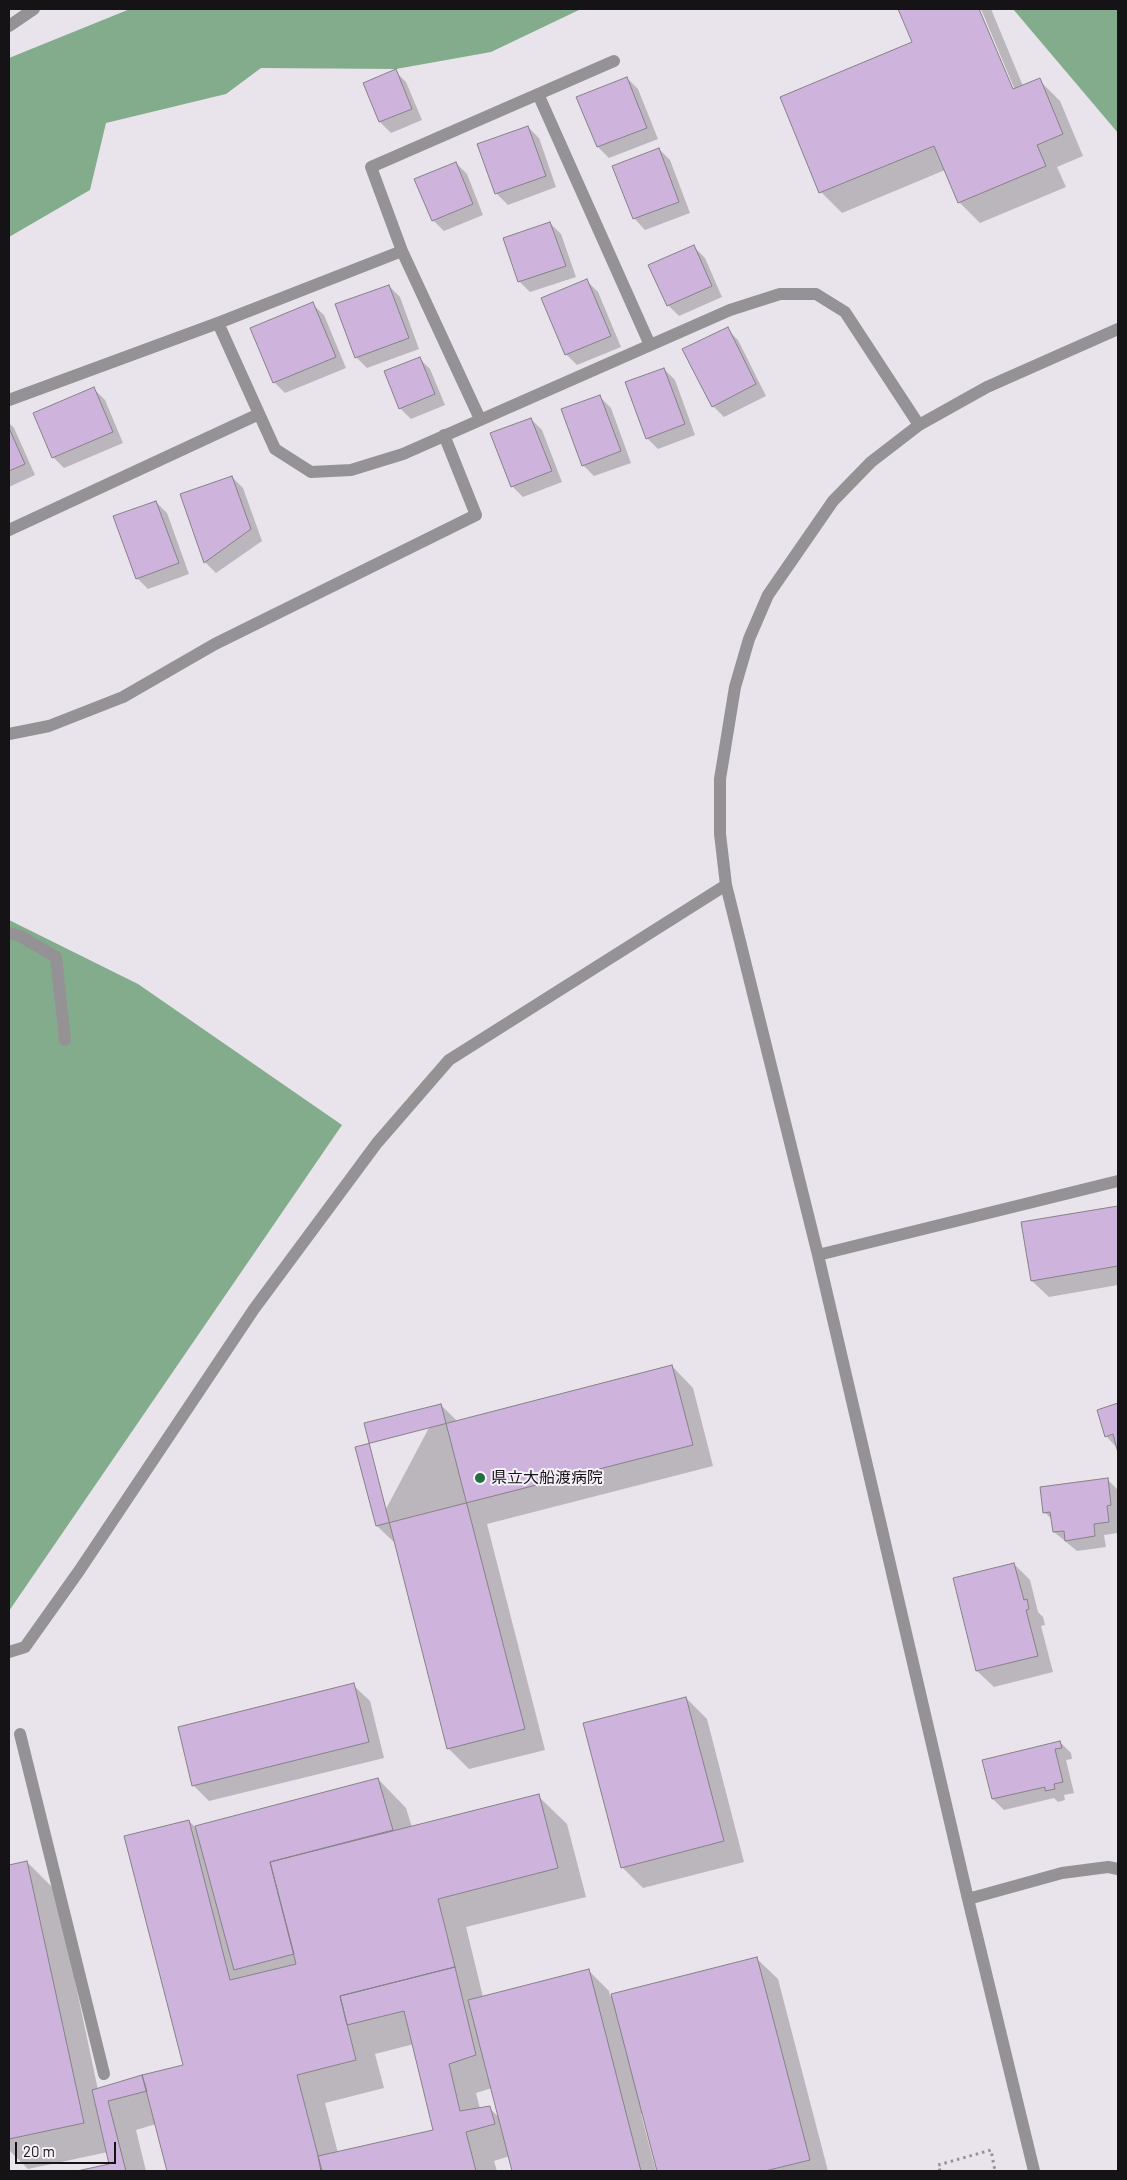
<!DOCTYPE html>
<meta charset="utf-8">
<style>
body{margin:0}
#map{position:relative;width:1127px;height:2180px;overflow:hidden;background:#e9e4ec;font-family:Barlow,sans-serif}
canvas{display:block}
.frame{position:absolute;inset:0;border:10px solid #151316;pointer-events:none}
.scale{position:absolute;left:15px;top:2142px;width:101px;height:22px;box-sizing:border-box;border:2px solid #151316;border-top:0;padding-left:6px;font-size:15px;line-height:18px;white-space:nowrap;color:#151316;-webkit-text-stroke:4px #f6f1f9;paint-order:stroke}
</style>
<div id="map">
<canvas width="1127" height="2180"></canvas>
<div class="frame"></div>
<div class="scale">20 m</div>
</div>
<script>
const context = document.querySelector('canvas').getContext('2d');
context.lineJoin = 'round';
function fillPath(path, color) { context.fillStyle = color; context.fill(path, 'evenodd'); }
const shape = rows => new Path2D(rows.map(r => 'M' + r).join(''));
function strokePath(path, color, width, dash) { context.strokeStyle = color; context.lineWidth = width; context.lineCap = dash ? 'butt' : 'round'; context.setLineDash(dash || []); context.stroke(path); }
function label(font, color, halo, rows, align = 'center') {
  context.font = font + ' Barlow,"Noto Sans JP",sans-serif'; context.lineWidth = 4; context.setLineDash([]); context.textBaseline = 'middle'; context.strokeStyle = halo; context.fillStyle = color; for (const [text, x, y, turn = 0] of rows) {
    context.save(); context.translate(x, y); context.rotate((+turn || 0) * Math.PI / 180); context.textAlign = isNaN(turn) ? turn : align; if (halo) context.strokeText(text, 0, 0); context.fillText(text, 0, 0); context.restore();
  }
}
fillPath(shape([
 [130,9,581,9,491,52,396,69,261,68,226,94,106,123,90,190,9,237,9,58],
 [1013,9,1118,9,1118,133],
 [9,920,138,984,342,1125,9,1611]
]), '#82ac8c');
fillPath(shape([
 [899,9,978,9,1014,96,1017,95,981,9,991,9,1023,86,1039,80,1060,101,1083,156,1057,167,1066,187,980,223,959,202,945,170,842,213,821,192,914,43],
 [395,71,406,82,422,120,391,133,380,122,364,84],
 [627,78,638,89,658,139,609,158,598,147],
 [528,127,539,138,556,187,508,205,497,194,479,145],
 [659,149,670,160,690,213,645,230,634,218],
 [456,163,467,174,483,215,444,231,433,220],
 [550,223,561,234,576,277,530,292,519,281],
 [694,247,705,258,722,297,679,316,668,305],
 [587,281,598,292,621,347,577,365,566,354],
 [389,286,400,297,419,349,367,368,356,357],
 [312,304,324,315,346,368,285,393,274,382],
 [727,329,738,340,766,396,724,417,713,406],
 [419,358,430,369,445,405,411,419,400,408],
 [664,369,675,380,695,435,658,449,647,438],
 [94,389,105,400,123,443,64,468,53,457],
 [600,397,611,408,631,463,594,476,583,465],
 [531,419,542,430,562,482,523,497,512,486],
 [9,423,14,428,35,475,9,487],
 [232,477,243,488,262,541,216,573,205,562],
 [156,502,167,513,189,574,148,589,137,578],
 [1118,1207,1118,1285,1049,1297,1032,1281,1022,1223],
 [672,1366,693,1388,713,1466,487,1524,545,1750,469,1769,448,1748,396,1544,377,1526,441,1405,458,1422],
 [1118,1405,1118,1449,1106,1436,1098,1411],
 [1107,1479,1118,1490,1118,1533,1104,1535,1106,1547,1077,1551,1054,1532,1053,1520,1044,1512],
 [1014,1564,1030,1580,1038,1612,1043,1617,1045,1625,1041,1626,1053,1672,994,1687,977,1671,954,1579],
 [353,1685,370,1701,384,1758,209,1801,193,1785],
 [686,1698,707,1719,744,1862,643,1888,622,1867],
 [1060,1742,1071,1753,1072,1759,1066,1760,1074,1793,1064,1795,1065,1800,1058,1802,1054,1798,1004,1810,993,1799,984,1761],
 [378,1779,406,1808,412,1827,538,1796,567,1824,586,1897,466,1927,483,1997,588,1970,609,1991,610,1996,756,1958,778,1979,828,2171,659,2171,643,2113,641,2114,656,2171,514,2171,510,2156,494,2161,497,2171,168,2171,156,2124,136,2130,146,2171,83,2171,111,2165,108,2152,28,2169,9,2150,9,1866,27,1862,56,1891,98,2090,185,2066,189,1821,198,1830],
 [414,2044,434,2131,338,2153,325,2103,384,2088,375,2054],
 [492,2088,500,2118,489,2108,480,2109,476,2093]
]), '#0003');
const building = shape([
 [898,9,979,9,1013,89,1040,78,1063,134,1037,145,1046,166,958,203,934,146,819,193,780,97,912,42,898,9],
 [396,69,412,109,379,122,363,83,396,69],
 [627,77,647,128,597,147,576,97,627,77],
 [528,126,546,176,495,194,477,144,528,126],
 [659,148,679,202,633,219,612,166,659,148],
 [456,162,473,204,432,221,414,179,456,162],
 [550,222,566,266,518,282,503,238,550,222],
 [694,245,712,286,667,306,648,265,694,245],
 [587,279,611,336,565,355,541,298,587,279],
 [389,285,409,338,355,358,335,304,389,285],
 [313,302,336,357,273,383,250,328,313,302],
 [728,327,756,384,712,407,682,349,728,327],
 [420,357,435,394,399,409,384,371,420,357],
 [664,368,685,424,646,439,625,382,664,368],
 [94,387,113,432,52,458,33,413,94,387],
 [600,395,621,451,582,466,561,409,600,395],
 [531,418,552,471,511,487,490,433,531,418],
 [9,428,25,464,9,471,9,428],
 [232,476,251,529,204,563,180,494,232,476],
 [156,501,179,563,136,579,113,516,156,501],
 [1118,1206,1118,1266,1031,1281,1021,1222,1118,1206],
 [672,1365,693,1445,376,1526,355,1447,672,1365],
 [1118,1403,1118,1453,1113,1434,1105,1437,1097,1410,1118,1403],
 [441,1404,525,1729,447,1749,364,1423,441,1404],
 [1108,1478,1111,1505,1107,1506,1109,1522,1094,1524,1095,1536,1065,1541,1064,1531,1053,1532,1050,1512,1043,1513,1040,1487,1108,1478],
 [1014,1563,1024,1600,1027,1599,1029,1609,1026,1610,1038,1656,976,1671,953,1578,1014,1563],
 [354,1683,369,1742,192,1786,178,1727,354,1683],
 [686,1697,724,1841,621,1868,583,1723,686,1697],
 [1060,1741,1062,1748,1055,1749,1063,1782,1054,1784,1055,1789,1045,1791,1045,1787,992,1799,982,1760,1060,1741],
 [378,1778,393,1830,270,1862,294,1954,234,1970,195,1826,378,1778],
 [539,1794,558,1868,438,1899,455,1967,340,1996,356,2060,297,2075,322,2171,167,2171,142,2075,183,2065,124,1836,189,1820,230,1980,296,1964,270,1862,539,1794],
 [27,1861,84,2123,9,2139,9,1865,27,1861],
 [757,1957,810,2160,765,2171,657,2171,611,1994,757,1957],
 [455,1967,476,2055,449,2064,460,2111,490,2106,495,2124,466,2132,476,2171,321,2171,318,2156,433,2130,404,2011,347,2025,340,1996,455,1967],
 [589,1969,641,2171,512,2171,468,2000,589,1969],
 [142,2075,147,2091,108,2101,126,2171,77,2171,109,2164,92,2090,142,2075]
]);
fillPath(building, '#ceb3dc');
strokePath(building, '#858188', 1);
strokePath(shape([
 [940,2171,938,2165,991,2150,995,2171]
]), '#959197', 3, [2.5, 4]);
strokePath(shape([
 [9,26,34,9],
 [538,94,650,345],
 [218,323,275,449,311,472,351,470,403,454,730,310,780,294,816,294,845,312,919,425],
 [9,400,218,323,402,251],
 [480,419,402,251,371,167,614,61],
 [9,530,259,414],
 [9,734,49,726,123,697,215,644,476,515,444,435],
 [9,933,20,936,56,957,65,1040],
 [818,1255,1118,1181],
 [9,1652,25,1647,79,1571,254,1309,377,1143,449,1060,726,885],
 [20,1734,104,2074],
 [968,1899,1062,1873,1108,1867,1118,1869],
 [1034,2171,968,1899,818,1255,726,885,720,834,720,779,735,687,749,639,768,595,833,501,871,462,919,425,987,387,1118,329]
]), '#959296', 12);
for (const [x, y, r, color] of [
 [480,1478,6,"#22703f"]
]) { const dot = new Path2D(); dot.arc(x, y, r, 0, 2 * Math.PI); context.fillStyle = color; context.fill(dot); strokePath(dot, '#f6f1f9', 2); }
label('16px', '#151316', '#f6f1f9', [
 ["県立大船渡病院",491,1478]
], 'left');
</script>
